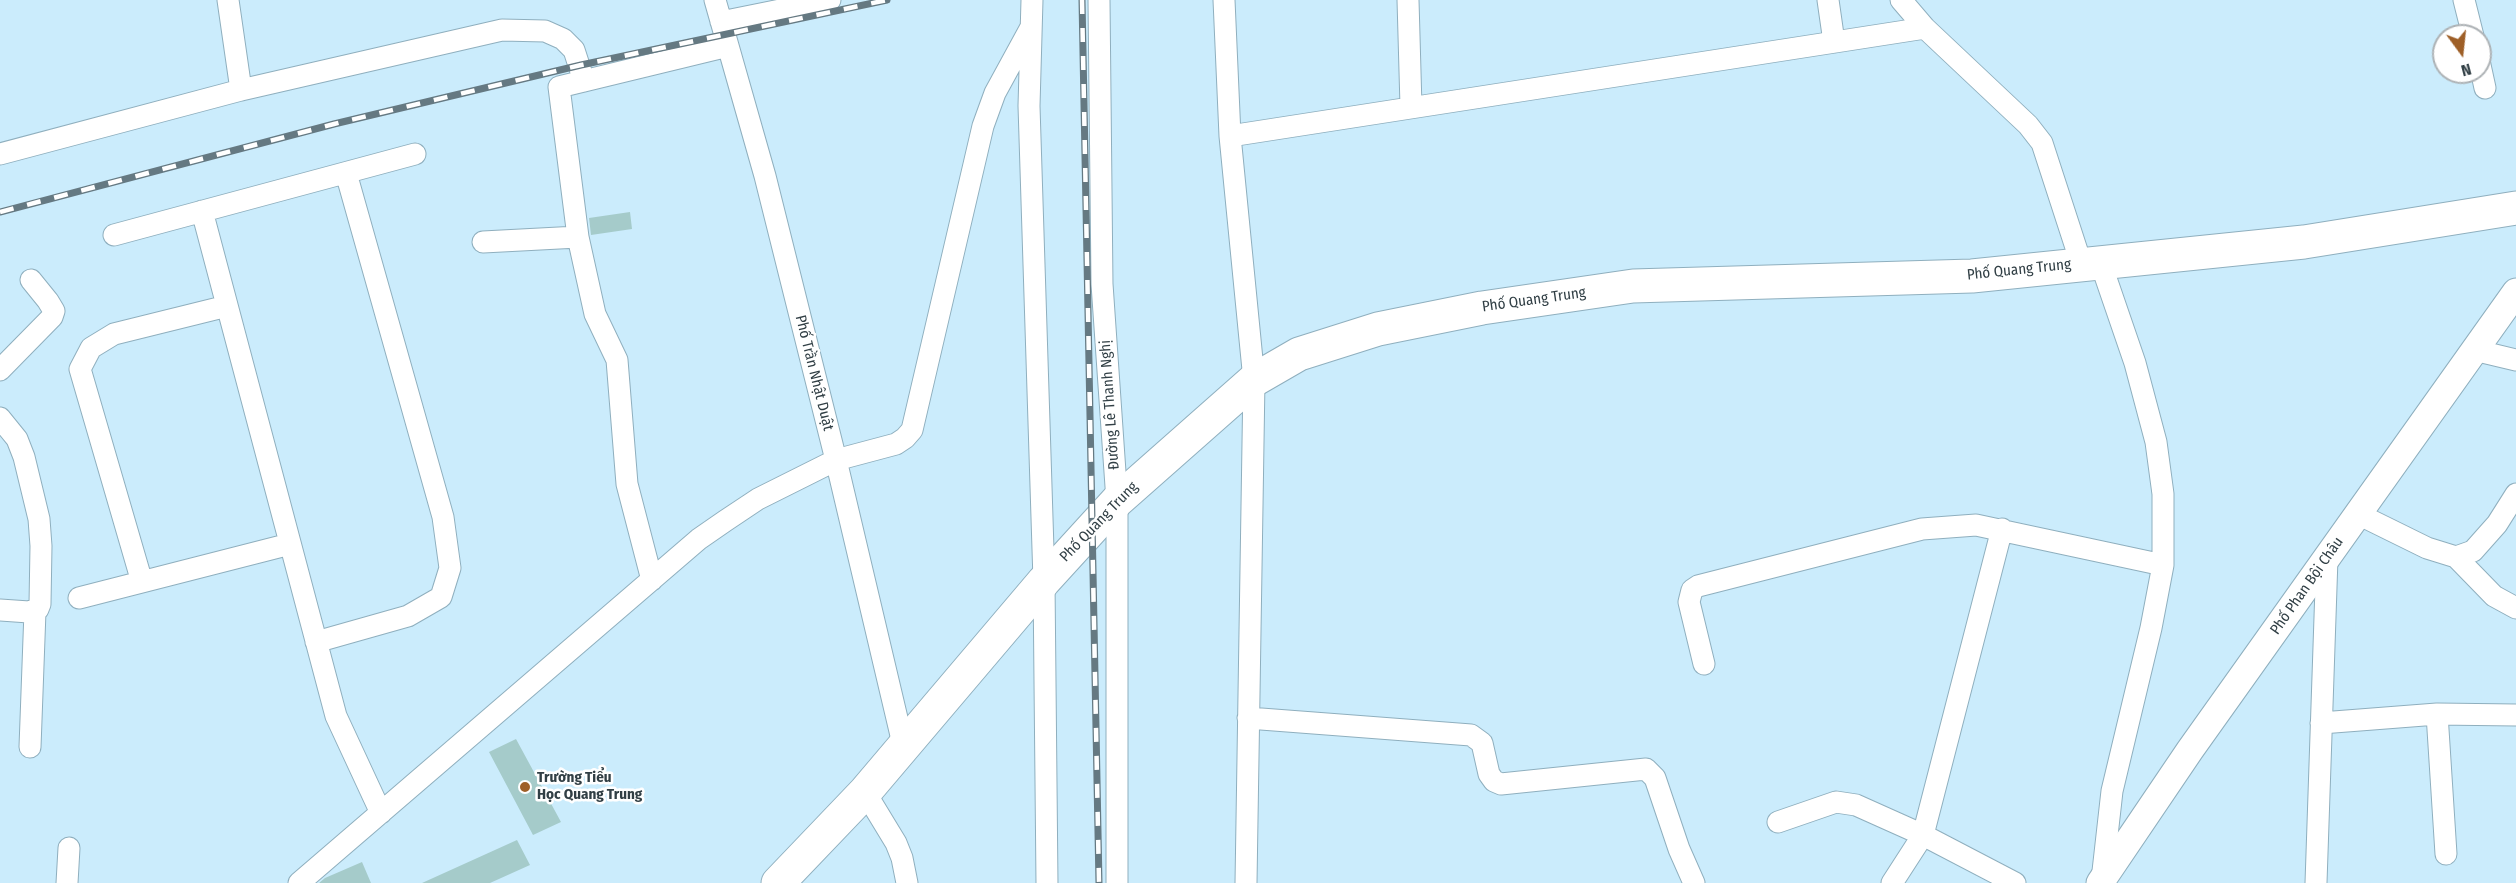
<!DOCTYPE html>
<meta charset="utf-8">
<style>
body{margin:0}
#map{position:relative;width:2516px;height:883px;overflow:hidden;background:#cbecfc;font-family:"Fira Sans Condensed",sans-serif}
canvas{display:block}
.north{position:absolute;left:2432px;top:24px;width:60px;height:60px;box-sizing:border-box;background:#fff;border:2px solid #adb2b5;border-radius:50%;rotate:165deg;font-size:16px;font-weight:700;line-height:24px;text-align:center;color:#313f45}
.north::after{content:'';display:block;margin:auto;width:21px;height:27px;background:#9e5f27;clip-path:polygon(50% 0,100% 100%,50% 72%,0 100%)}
</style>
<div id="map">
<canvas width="2516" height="883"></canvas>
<div class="north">N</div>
</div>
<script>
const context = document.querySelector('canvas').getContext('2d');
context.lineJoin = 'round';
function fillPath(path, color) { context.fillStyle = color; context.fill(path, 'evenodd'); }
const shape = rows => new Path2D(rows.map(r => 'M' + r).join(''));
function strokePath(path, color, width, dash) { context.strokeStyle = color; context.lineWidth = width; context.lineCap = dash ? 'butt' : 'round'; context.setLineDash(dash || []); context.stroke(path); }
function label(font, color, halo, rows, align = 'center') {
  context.font = font + ' "Fira Sans Condensed",sans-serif'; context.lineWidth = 5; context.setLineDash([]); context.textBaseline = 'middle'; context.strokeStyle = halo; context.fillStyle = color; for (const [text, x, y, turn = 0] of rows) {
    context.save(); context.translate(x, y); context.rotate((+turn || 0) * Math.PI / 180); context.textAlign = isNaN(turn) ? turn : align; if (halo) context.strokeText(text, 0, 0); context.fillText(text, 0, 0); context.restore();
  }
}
fillPath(shape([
 [630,212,632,229,591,235,589,218],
 [516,739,561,822,533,835,489,752],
 [517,840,530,865,490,883,422,883],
 [362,862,371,883,319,883,325,878]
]), '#a5cbca');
const minor = shape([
 [228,0,241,90],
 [715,0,765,176,836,460,904,748],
 [1032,0,1029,106,1044,581,1047,883],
 [1099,0,1102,284,1117,501,1117,883],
 [1224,0,1230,136,1254,380,1246,883],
 [1408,0,1411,107],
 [1828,0,1834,42],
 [1901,0,1925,28,2028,125,2042,143,2081,263],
 [2464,0,2473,36],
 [721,22,830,0],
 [2480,65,2485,88],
 [1230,136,1925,28],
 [0,154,241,90,502,30,545,31,563,39,574,50,584,81],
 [202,211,336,716,381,813],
 [114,235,415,154],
 [483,242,578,237],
 [2100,261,2135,363,2156,442,2163,494,2163,565,2151,628,2112,791,2102,880],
 [2474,350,2516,360],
 [0,370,52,317,54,311,48,301,31,280],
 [0,418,17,439,24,457,39,519,41,546,40,604,38,609,29,612,0,610],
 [2358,514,2427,548,2456,557,2473,551,2497,524,2516,494],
 [2456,557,2494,596,2516,608],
 [652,580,627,484,617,360,595,314,578,237,559,87,728,46],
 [142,582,80,369,91,348,114,334,227,306],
 [79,598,290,544],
 [316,642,408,616,441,597,450,568,443,517,346,173],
 [1704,664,1689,602,1692,590,1698,586,1922,529,1976,525,2163,565],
 [2437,714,2516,715],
 [1248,718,1471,735,1482,743,1489,774,1494,781,1501,784,1646,769,1655,778,1679,849,1694,883],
 [2321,723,2437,714,2446,854],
 [30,747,35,611],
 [865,792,896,843,902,858,907,883],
 [1778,822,1836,802,1856,805,1923,835,2015,883],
 [67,883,69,848],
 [299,883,699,539,725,521,758,499,836,460,896,444,905,438,912,430,983,126,995,93,1031,27],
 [1892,883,1923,835,2002,529],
 [2316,883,2327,558]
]);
const tertiary = shape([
 [2100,883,2190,750,2516,292]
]);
const primary = shape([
 [778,883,865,792,1044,581,1117,501,1254,380,1299,354,1378,329,1482,308,1633,286,1972,276,2304,242,2516,208]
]);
strokePath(minor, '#8fafbe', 23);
strokePath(tertiary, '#8fafbe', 29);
strokePath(primary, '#8fafbe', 35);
strokePath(minor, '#fff', 21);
strokePath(tertiary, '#fff', 27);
strokePath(primary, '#fff', 33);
const rail = shape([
 [1082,0,1099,883],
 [0,212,334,124,581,65,887,0]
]);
strokePath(rail, '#657982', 7);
strokePath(rail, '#fff', 4.5, [14]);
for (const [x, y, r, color] of [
 [525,787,6,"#9e5f27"]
]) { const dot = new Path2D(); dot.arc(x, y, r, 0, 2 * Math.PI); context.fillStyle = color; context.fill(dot); strokePath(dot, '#fff', 2); }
label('15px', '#313f45', '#fff', [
 ["Phố Quang Trung",2019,270,-6],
 ["Phố Quang Trung",1534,300,-8],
 ["Phố Trần Nhật Duật",814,373,76],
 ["Đường Lê Thanh Nghị",1110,405,-94],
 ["Phố Quang Trung",1099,522,-46],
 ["Phố Phan Bội Châu",2307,586,-55]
]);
label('bold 15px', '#313f45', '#fff', [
 ["Trường Tiểu",537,778],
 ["Học Quang Trung",537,795]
], 'left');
</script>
